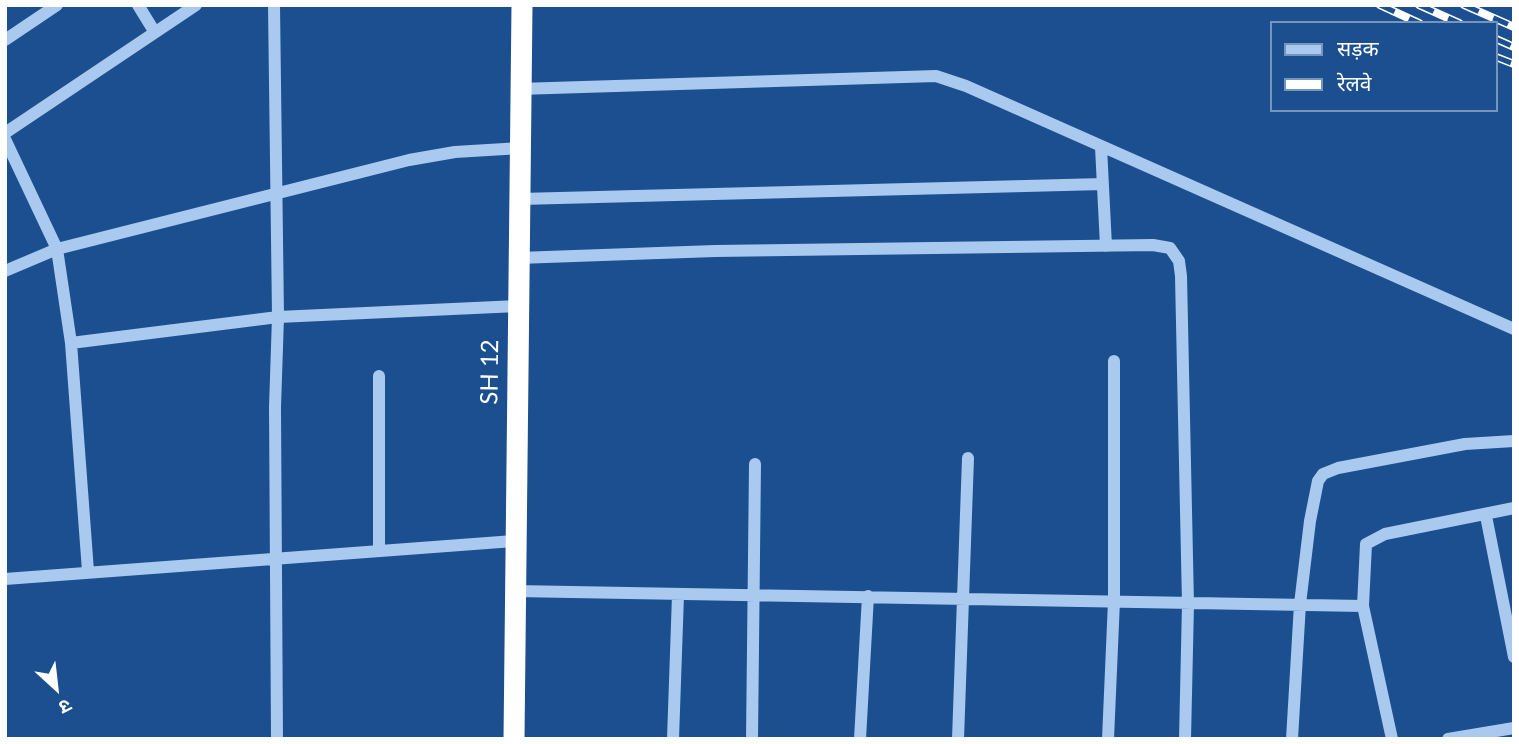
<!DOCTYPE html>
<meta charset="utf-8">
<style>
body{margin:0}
#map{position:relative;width:1519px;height:744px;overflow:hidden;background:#1b4f8f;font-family:Lato,"Noto Sans Devanagari",sans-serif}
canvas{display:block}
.frame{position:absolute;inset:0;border:7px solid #fff;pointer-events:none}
.legend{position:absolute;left:1270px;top:21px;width:228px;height:91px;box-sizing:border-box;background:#1b4f8f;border:2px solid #7695bc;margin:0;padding:9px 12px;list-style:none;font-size:21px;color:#fff}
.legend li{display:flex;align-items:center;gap:14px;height:35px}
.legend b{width:35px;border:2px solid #7695bc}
.north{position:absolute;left:21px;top:653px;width:70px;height:70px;-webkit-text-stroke:5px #1b4f8f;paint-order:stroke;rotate:153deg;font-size:19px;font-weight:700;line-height:28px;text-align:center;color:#fff}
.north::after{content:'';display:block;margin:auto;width:24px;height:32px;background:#fff;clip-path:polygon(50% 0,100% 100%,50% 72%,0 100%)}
</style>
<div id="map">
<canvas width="1519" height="744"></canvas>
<div class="frame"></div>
<ul class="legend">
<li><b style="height:9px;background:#a9c9ee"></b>सड़क</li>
<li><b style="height:9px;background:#fff"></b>रेलवे</li>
</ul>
<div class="north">उ</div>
</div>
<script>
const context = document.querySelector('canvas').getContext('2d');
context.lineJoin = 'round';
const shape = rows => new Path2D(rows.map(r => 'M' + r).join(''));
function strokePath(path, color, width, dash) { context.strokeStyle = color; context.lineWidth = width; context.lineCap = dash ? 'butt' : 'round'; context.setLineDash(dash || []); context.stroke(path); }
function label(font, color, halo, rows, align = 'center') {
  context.font = font + ' Lato,sans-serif'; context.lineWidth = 6; context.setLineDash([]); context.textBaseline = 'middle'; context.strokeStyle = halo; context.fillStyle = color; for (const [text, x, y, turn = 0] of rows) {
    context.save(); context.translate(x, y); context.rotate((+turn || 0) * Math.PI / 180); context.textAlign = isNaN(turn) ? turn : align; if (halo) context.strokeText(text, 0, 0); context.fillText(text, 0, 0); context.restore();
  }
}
strokePath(shape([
 [138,5,154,31],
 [274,5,278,317,275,407,277,739],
 [5,40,57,5],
 [519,89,936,76,966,86,1514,329],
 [5,133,196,5],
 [5,139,57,249,71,343,88,571],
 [1101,147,1106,246],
 [520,199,1103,184],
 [518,258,715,251,1153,245,1170,248,1179,261,1181,276,1188,604,1185,739],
 [5,271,57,249,409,160,455,152,521,148],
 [71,343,278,317,518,306],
 [379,376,379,549],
 [1486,516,1514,657],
 [5,579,514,541],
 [515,591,1363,606],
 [673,739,678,595],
 [752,739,755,464],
 [860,739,868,596],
 [958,739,968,458],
 [1108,739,1114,601,1114,361],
 [1292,739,1300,604,1310,521,1318,481,1323,474,1338,468,1465,444,1514,441],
 [1392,739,1363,606,1366,544,1385,534,1514,508],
 [1448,739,1514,728]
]), '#a9c9ee', 12);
strokePath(shape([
 [514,739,522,5]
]), '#fff', 21);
const rail = shape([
 [1380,5,1419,23],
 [1419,5,1459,23],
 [1464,5,1514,27],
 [1496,39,1514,47],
 [1496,57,1514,64]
]);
strokePath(rail, '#fff', 8);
strokePath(rail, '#1b4f8f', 5, [16]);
label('24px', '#fff', '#1b4f8f', [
 ["SH 12",490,372,-89]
]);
</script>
